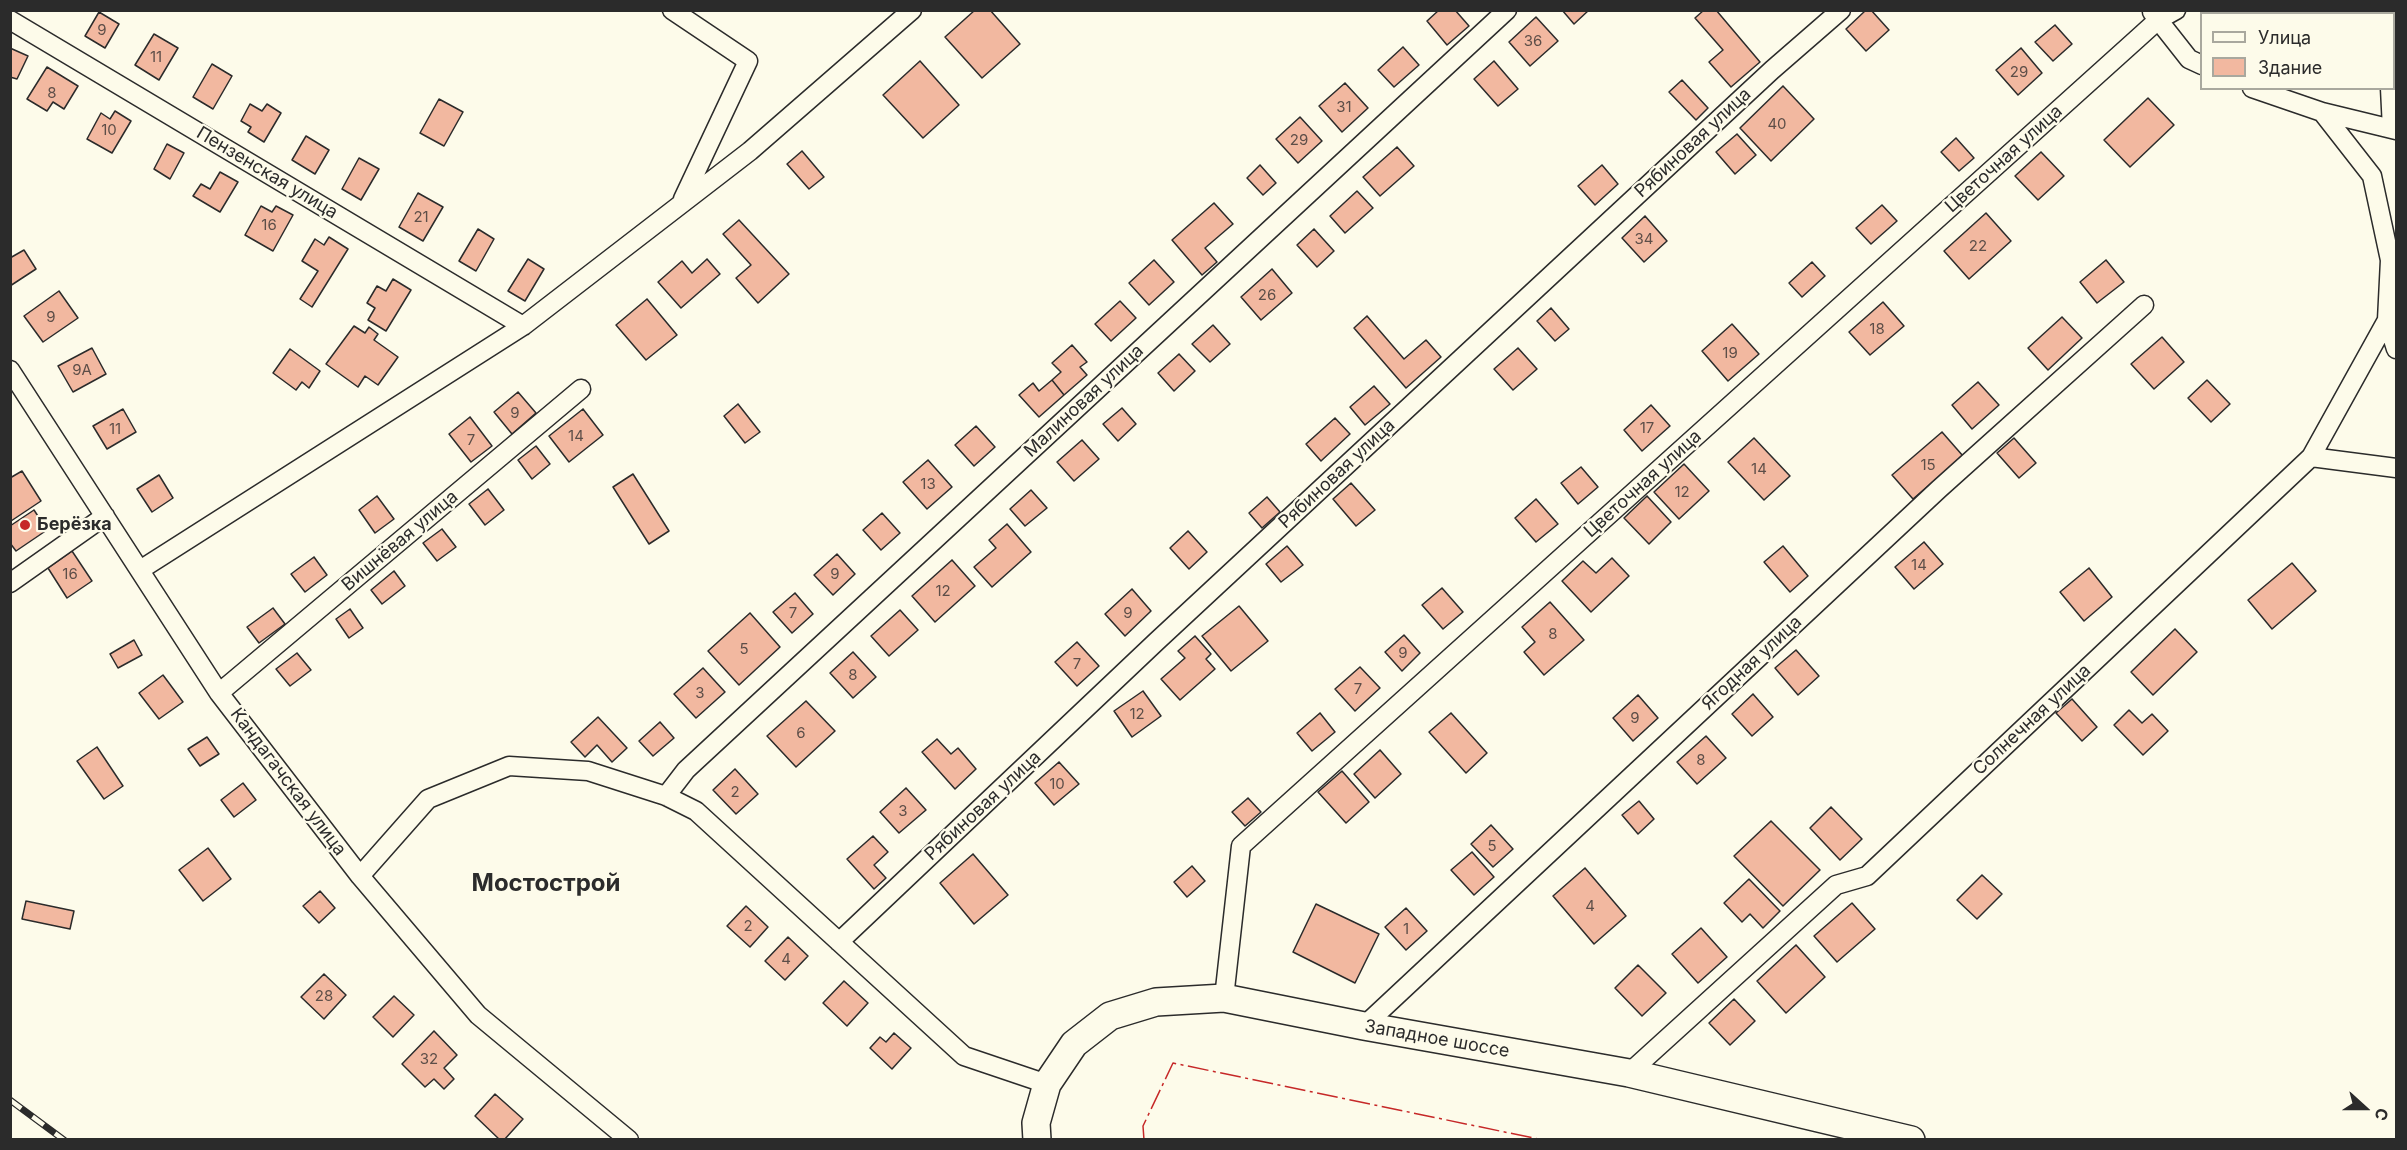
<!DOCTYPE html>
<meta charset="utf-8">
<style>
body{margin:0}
#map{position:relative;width:2407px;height:1150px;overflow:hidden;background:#fdfbea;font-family:Inter,sans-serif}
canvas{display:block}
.frame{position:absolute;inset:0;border:12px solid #2b2b2b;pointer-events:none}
.legend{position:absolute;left:2200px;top:12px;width:195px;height:78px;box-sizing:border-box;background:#fdfbea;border:2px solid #a9a89e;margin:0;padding:8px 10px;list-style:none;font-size:18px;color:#2b2b2b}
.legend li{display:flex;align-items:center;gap:12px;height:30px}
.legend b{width:30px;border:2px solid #a9a89e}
.north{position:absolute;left:2335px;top:1078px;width:60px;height:60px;-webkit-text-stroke:4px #fdfbea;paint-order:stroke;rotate:111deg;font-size:16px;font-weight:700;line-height:24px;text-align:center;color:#2b2b2b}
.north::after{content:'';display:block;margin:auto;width:21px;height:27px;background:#2b2b2b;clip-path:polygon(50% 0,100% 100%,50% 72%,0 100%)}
</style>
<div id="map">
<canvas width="2407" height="1150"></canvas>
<div class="frame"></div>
<ul class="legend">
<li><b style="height:8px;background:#fdfbea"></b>Улица</li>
<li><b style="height:16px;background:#f2b8a0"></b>Здание</li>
</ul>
<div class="north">С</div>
</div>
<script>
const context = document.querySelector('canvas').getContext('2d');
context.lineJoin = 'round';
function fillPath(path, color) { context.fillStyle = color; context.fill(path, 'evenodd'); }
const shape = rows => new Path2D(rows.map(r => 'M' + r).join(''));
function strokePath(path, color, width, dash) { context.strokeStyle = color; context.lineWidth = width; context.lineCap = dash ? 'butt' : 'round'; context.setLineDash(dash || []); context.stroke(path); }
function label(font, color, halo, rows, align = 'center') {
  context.font = font + ' Inter,sans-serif'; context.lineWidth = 4.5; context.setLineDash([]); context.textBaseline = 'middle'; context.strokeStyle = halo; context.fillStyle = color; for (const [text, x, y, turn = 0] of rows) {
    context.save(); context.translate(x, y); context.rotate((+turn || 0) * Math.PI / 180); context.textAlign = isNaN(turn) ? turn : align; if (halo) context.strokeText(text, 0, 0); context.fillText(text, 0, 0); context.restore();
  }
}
const building = shape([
 [975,10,990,10,1020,44,982,78,945,37,975,10],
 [1439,10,1455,10,1469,26,1447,45,1427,21,1439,10],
 [1562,10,1589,10,1574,24,1562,10],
 [1704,10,1716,10,1760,62,1731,87,1709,62,1723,50,1695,18,1704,10],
 [1866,10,1871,10,1889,30,1866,51,1846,29,1866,10],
 [99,12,119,24,105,48,85,36,99,12],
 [1536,17,1558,41,1530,66,1509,42,1536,17],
 [2055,25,2072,44,2053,61,2035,42,2055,25],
 [154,34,178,48,159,80,135,65,154,34],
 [1403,47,1419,65,1394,87,1378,70,1403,47],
 [10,48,28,56,17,79,10,77,10,48],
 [2021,48,2042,73,2018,95,1996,70,2021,48],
 [920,61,959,105,923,138,883,95,920,61],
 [1494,61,1518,89,1498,106,1474,79,1494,61],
 [212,64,232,76,213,109,193,97,212,64],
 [47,67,78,86,64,109,53,102,47,111,27,99,47,67],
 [1682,80,1708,108,1696,120,1669,92,1682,80],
 [1345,83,1368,108,1342,132,1319,106,1345,83],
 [1783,86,1814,119,1771,161,1740,128,1783,86],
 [2148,98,2174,125,2130,167,2104,140,2148,98],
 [439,99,463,112,444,146,420,133,439,99],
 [250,104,262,111,267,104,281,113,264,142,248,132,251,127,241,121,250,104],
 [115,111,131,121,112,153,87,139,101,113,110,119,115,111],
 [1300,117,1322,141,1298,163,1276,139,1300,117],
 [1737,134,1756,155,1735,174,1716,152,1737,134],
 [306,136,329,150,315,174,292,160,306,136],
 [1956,138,1974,158,1959,171,1941,152,1956,138],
 [167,144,184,153,170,179,154,169,167,144],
 [1397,147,1414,166,1380,196,1363,177,1397,147],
 [802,151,824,177,809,189,787,164,802,151],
 [2041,152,2064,176,2038,200,2015,176,2041,152],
 [359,158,379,169,361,200,342,189,359,158],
 [1260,165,1276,183,1263,195,1247,178,1260,165],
 [1602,165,1618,184,1595,205,1578,186,1602,165],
 [220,172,238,182,220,212,193,196,201,184,210,189,220,172],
 [1357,191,1373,208,1345,233,1330,216,1357,191],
 [418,193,443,207,423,241,399,227,418,193],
 [1214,203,1233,224,1205,248,1217,262,1202,275,1172,240,1214,203],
 [1882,205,1897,221,1871,244,1856,228,1882,205],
 [261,206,272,212,276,206,293,215,273,251,245,235,261,206],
 [1986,213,2011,241,1969,279,1944,251,1986,213],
 [1645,216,1667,241,1644,262,1622,238,1645,216],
 [739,220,789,274,758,303,736,278,751,265,723,234,739,220],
 [478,229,494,239,476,271,459,261,478,229],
 [1314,229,1334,251,1317,267,1297,245,1314,229],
 [329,237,348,249,312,307,300,299,318,271,302,261,315,239,324,245,329,237],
 [24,250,36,269,10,286,10,258,24,250],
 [528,259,544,269,525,301,508,291,528,259],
 [707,259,720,274,681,308,658,282,682,261,692,273,707,259],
 [1154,260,1174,282,1149,305,1129,283,1154,260],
 [2106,260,2124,282,2097,303,2080,282,2106,260],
 [1812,262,1825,276,1802,297,1789,283,1812,262],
 [1272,269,1292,293,1261,320,1241,297,1272,269],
 [393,279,411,290,386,331,368,320,375,308,367,303,377,286,386,291,393,279],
 [59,291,78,318,43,342,24,316,59,291],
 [647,299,677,335,646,360,616,325,647,299],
 [1120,301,1136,318,1111,341,1095,324,1120,301],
 [1883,302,1904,326,1870,355,1849,332,1883,302],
 [1551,308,1569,329,1555,341,1537,321,1551,308],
 [1367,316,1404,359,1426,340,1441,357,1406,388,1354,328,1367,316],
 [2062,317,2082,338,2048,370,2028,348,2062,317],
 [1732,324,1759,354,1728,381,1702,351,1732,324],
 [1213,325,1230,344,1210,362,1192,344,1213,325],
 [354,326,365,333,369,327,378,334,374,340,398,357,378,385,365,376,358,387,326,364,354,326],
 [2162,337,2184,362,2154,389,2131,364,2162,337],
 [1072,345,1087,362,1080,367,1087,375,1064,395,1052,380,1061,372,1052,363,1072,345],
 [92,348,106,374,73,392,58,366,92,348],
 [1518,348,1537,369,1513,390,1494,369,1518,348],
 [290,349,320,371,309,388,302,382,296,390,273,373,290,349],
 [1179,354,1195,371,1174,391,1158,373,1179,354],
 [1052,380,1064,395,1039,417,1019,395,1033,383,1039,391,1052,380],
 [2207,380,2230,404,2211,422,2188,398,2207,380],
 [1978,382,1999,405,1972,429,1952,405,1978,382],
 [1374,386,1390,404,1365,425,1350,407,1374,386],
 [518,392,536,413,512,434,494,412,518,392],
 [738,404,760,432,745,443,724,416,738,404],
 [1651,405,1670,426,1642,451,1624,430,1651,405],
 [1122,408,1136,424,1118,441,1103,424,1122,408],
 [123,409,136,432,107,449,93,426,123,409],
 [583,409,603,435,569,462,549,436,583,409],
 [470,417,492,446,471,462,449,434,470,417],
 [1335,418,1350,434,1321,461,1306,444,1335,418],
 [976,426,995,447,974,466,955,445,976,426],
 [1942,432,1963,456,1913,499,1892,475,1942,432],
 [1754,438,1790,476,1764,500,1728,462,1754,438],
 [2014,438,2036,463,2019,478,1997,453,2014,438],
 [1082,440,1099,459,1074,481,1057,462,1082,440],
 [536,446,550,464,532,479,518,460,536,446],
 [928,460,952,487,927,509,903,482,928,460],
 [1684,464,1709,491,1679,519,1654,492,1684,464],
 [1581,467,1598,487,1578,504,1561,483,1581,467],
 [22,471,41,501,11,521,10,478,22,471],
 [633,474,669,531,649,544,613,487,633,474],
 [159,475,173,498,152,512,137,489,159,475],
 [1351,483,1375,510,1356,526,1333,499,1351,483],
 [488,489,504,510,485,525,469,504,488,489],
 [1031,490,1047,508,1025,526,1010,509,1031,490],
 [377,496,394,519,375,533,359,510,377,496],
 [1647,496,1671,522,1649,544,1624,518,1647,496],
 [1267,497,1280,512,1262,528,1249,513,1267,497],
 [1536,499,1558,524,1536,542,1515,518,1536,499],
 [34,510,47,530,16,551,10,543,10,526,34,510],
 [882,513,900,533,881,550,863,530,882,513],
 [1007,524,1031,552,992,587,974,567,996,548,989,540,1007,524],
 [442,529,456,547,437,561,423,543,442,529],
 [1188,531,1207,552,1189,569,1170,548,1188,531],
 [1924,542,1943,564,1914,589,1895,567,1924,542],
 [1287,546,1303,565,1281,582,1266,564,1287,546],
 [1783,546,1808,576,1790,592,1764,562,1783,546],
 [72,551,92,581,67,598,48,568,72,551],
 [837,554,855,574,833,595,814,575,837,554],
 [314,557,327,575,305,592,291,574,314,557],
 [1612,558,1629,576,1591,612,1562,581,1583,561,1596,573,1612,558],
 [952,560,975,586,935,622,912,596,952,560],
 [2292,563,2316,591,2272,629,2248,600,2292,563],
 [2089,568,2112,597,2084,621,2060,592,2089,568],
 [394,571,405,586,382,604,371,590,394,571],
 [1442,588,1463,612,1443,629,1422,605,1442,588],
 [1132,589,1151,611,1125,636,1105,614,1132,589],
 [795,593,813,614,792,633,773,612,795,593],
 [1550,602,1584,640,1544,675,1524,652,1535,642,1522,627,1550,602],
 [1239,606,1268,641,1231,671,1202,636,1239,606],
 [273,608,285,624,259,643,247,627,273,608],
 [350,609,363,628,349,638,336,619,350,609],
 [900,610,918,630,889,656,871,636,900,610],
 [750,613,780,647,739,685,708,651,750,613],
 [2175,629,2197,652,2153,695,2131,672,2175,629],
 [1404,635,1420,653,1402,671,1385,652,1404,635],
 [1195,636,1211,654,1206,659,1215,669,1180,700,1161,679,1185,658,1178,651,1195,636],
 [134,640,142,655,118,668,110,654,134,640],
 [1077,642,1099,666,1077,686,1055,662,1077,642],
 [1796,650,1819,676,1798,695,1775,668,1796,650],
 [853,652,876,677,853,698,830,673,853,652],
 [297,653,311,670,290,686,276,669,297,653],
 [1360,667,1380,688,1355,711,1335,689,1360,667],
 [703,668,725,692,696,718,674,694,703,668],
 [163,675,183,702,159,719,139,693,163,675],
 [1143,691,1161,716,1132,737,1114,711,1143,691],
 [1753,694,1773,717,1752,736,1732,714,1753,694],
 [1638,695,1658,718,1633,741,1613,718,1638,695],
 [2072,699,2097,727,2082,741,2056,713,2072,699],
 [806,701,835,731,796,767,767,736,806,701],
 [2129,710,2142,723,2152,714,2168,731,2143,755,2114,725,2129,710],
 [1320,713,1335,732,1312,751,1297,733,1320,713],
 [1451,713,1487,753,1466,773,1429,732,1451,713],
 [598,717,627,748,612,762,597,745,585,757,571,742,598,717],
 [660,722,674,738,653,756,639,741,660,722],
 [1706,736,1726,758,1697,784,1677,762,1706,736],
 [207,737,219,754,200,766,188,749,207,737],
 [937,739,951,754,958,748,976,769,955,789,922,752,937,739],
 [97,747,123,786,104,799,77,761,97,747],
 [1380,750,1401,774,1375,798,1354,774,1380,750],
 [1059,762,1079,784,1054,805,1035,783,1059,762],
 [735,769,758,794,736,814,713,790,735,769],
 [1342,771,1369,802,1346,823,1318,792,1342,771],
 [243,783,256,800,234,817,221,800,243,783],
 [906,788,926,810,899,833,880,812,906,788],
 [1248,798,1261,812,1245,826,1232,812,1248,798],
 [1639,801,1654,819,1638,834,1622,815,1639,801],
 [1831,807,1862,839,1840,860,1810,828,1831,807],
 [1771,821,1820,870,1783,906,1734,856,1771,821],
 [1491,825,1513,849,1493,867,1471,844,1491,825],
 [873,836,888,852,874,865,886,878,874,889,847,859,873,836],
 [208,848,231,879,203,901,179,870,208,848],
 [1472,852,1494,877,1474,895,1451,870,1472,852],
 [973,854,1008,895,974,924,940,883,973,854],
 [1192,866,1205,881,1187,897,1174,882,1192,866],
 [1585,868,1626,916,1594,944,1553,896,1585,868],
 [1982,875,2002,894,1977,919,1957,900,1982,875],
 [1749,879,1780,911,1763,928,1750,914,1742,922,1724,903,1749,879],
 [320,891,335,908,319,923,303,906,320,891],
 [26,901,74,911,70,929,22,919,26,901],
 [1852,903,1875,929,1837,962,1814,936,1852,903],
 [1316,904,1379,934,1355,983,1293,952,1316,904],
 [746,906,768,927,750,947,727,926,746,906],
 [1406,908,1427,931,1406,950,1385,927,1406,908],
 [1701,928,1727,957,1698,983,1672,954,1701,928],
 [788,937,808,956,785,980,765,961,788,937],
 [1796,945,1825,977,1786,1013,1757,981,1796,945],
 [1638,965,1666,993,1642,1016,1615,988,1638,965],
 [324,974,346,995,324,1019,301,997,324,974],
 [844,981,868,1003,847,1026,823,1003,844,981],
 [394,996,414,1015,393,1037,373,1017,394,996],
 [1734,999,1755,1021,1730,1045,1709,1023,1734,999],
 [434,1031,457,1055,444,1068,454,1079,444,1089,434,1079,425,1087,402,1064,434,1031],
 [894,1033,911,1048,892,1069,870,1048,880,1037,886,1042,894,1033],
 [495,1094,523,1119,504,1140,500,1140,475,1116,495,1094]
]);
fillPath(building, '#f2b8a0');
strokePath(building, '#2b2b2b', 1.5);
const street = shape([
 [672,10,748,61,683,199],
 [2386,10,2386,14],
 [2152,12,2189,59,2202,65],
 [10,20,523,326],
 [2252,88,2322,112,2396,130],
 [2390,88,2392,129],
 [2322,112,2372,176,2390,260,2387,320,2396,349],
 [10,370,219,693,360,876,478,1015,629,1140],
 [2311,457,2396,468],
 [140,570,523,326,750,151,912,10],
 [10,583,105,516],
 [219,693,581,389],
 [666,796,686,770,1507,10],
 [360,876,428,799,509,766,588,771,666,796,696,811,964,1056,1047,1084],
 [839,942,1157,641,1772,70,1841,10],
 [1224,998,1241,846,2137,39,2158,20,2176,10],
 [1364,1026,1939,489,2144,305],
 [1629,1073,1836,885,1867,876,2311,457,2387,320]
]);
const secondary = shape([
 [1037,1140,1036,1123,1047,1084,1074,1044,1110,1016,1156,1002,1224,998,1364,1026,1629,1073,1911,1140]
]);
strokePath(street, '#2b2b2b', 21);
strokePath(secondary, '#2b2b2b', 30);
strokePath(street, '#fdfbea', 18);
strokePath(secondary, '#fdfbea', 27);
const rail = shape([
 [10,1100,64,1140]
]);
strokePath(rail, '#2b2b2b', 7);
strokePath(rail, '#fdfbea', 4.5, [14]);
strokePath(shape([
 [1144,1140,1143,1126,1173,1063,1543,1140]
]), '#c62828', 1.5, [21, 4.5, 3, 4.5]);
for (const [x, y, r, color] of [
 [25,525,6,"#c62828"]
]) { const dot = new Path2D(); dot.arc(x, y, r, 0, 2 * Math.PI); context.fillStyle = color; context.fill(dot); strokePath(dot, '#fdfbea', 2); }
label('15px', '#5d4e48', null, [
 ["9",102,30],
 ["36",1533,41],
 ["11",156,57],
 ["29",2019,72],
 ["8",52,93],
 ["31",1344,107],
 ["40",1777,124],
 ["10",109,130],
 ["29",1299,140],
 ["21",421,217],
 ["16",269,225],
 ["34",1644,239],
 ["22",1978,246],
 ["26",1267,295],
 ["9",51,317],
 ["18",1877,329],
 ["19",1730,353],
 ["9А",82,370],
 ["9",515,413],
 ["17",1647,428],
 ["11",115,429],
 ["14",576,436],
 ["7",471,440],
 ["15",1928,465],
 ["14",1759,469],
 ["13",928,484],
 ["12",1682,492],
 ["14",1919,565],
 ["16",70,574],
 ["9",835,574],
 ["12",943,591],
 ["7",793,613],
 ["9",1128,613],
 ["8",1553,634],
 ["5",744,649],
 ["9",1403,653],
 ["7",1077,664],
 ["8",853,675],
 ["7",1358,689],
 ["3",700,693],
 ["12",1137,714],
 ["9",1635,718],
 ["6",801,733],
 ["8",1701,760],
 ["10",1057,784],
 ["2",735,792],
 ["3",903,811],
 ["5",1492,846],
 ["4",1590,906],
 ["2",748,926],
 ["1",1406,929],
 ["4",786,959],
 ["28",324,996],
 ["32",429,1059]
]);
label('18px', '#2b2b2b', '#fdfbea', [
 ["Рябиновая улица",1693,143,-43],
 ["Цветочная улица",2004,159,-42],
 ["Пензенская улица",267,173,31],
 ["Малиновая улица",1084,401,-43],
 ["Рябиновая улица",1337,474,-43],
 ["Цветочная улица",1643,484,-42],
 ["Вишнёвая улица",400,541,-40],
 ["Ягодная улица",1752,663,-43],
 ["Солнечная улица",2032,720,-43],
 ["Кандагачская улица",288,782,53],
 ["Рябиновая улица",983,806,-43],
 ["Западное шоссе",1437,1039,10]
]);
label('bold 18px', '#2b2b2b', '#fdfbea', [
 ["Берёзка",37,525]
], 'left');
label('bold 24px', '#2b2b2b', '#fdfbea', [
 ["Мостострой",546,884]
]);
</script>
